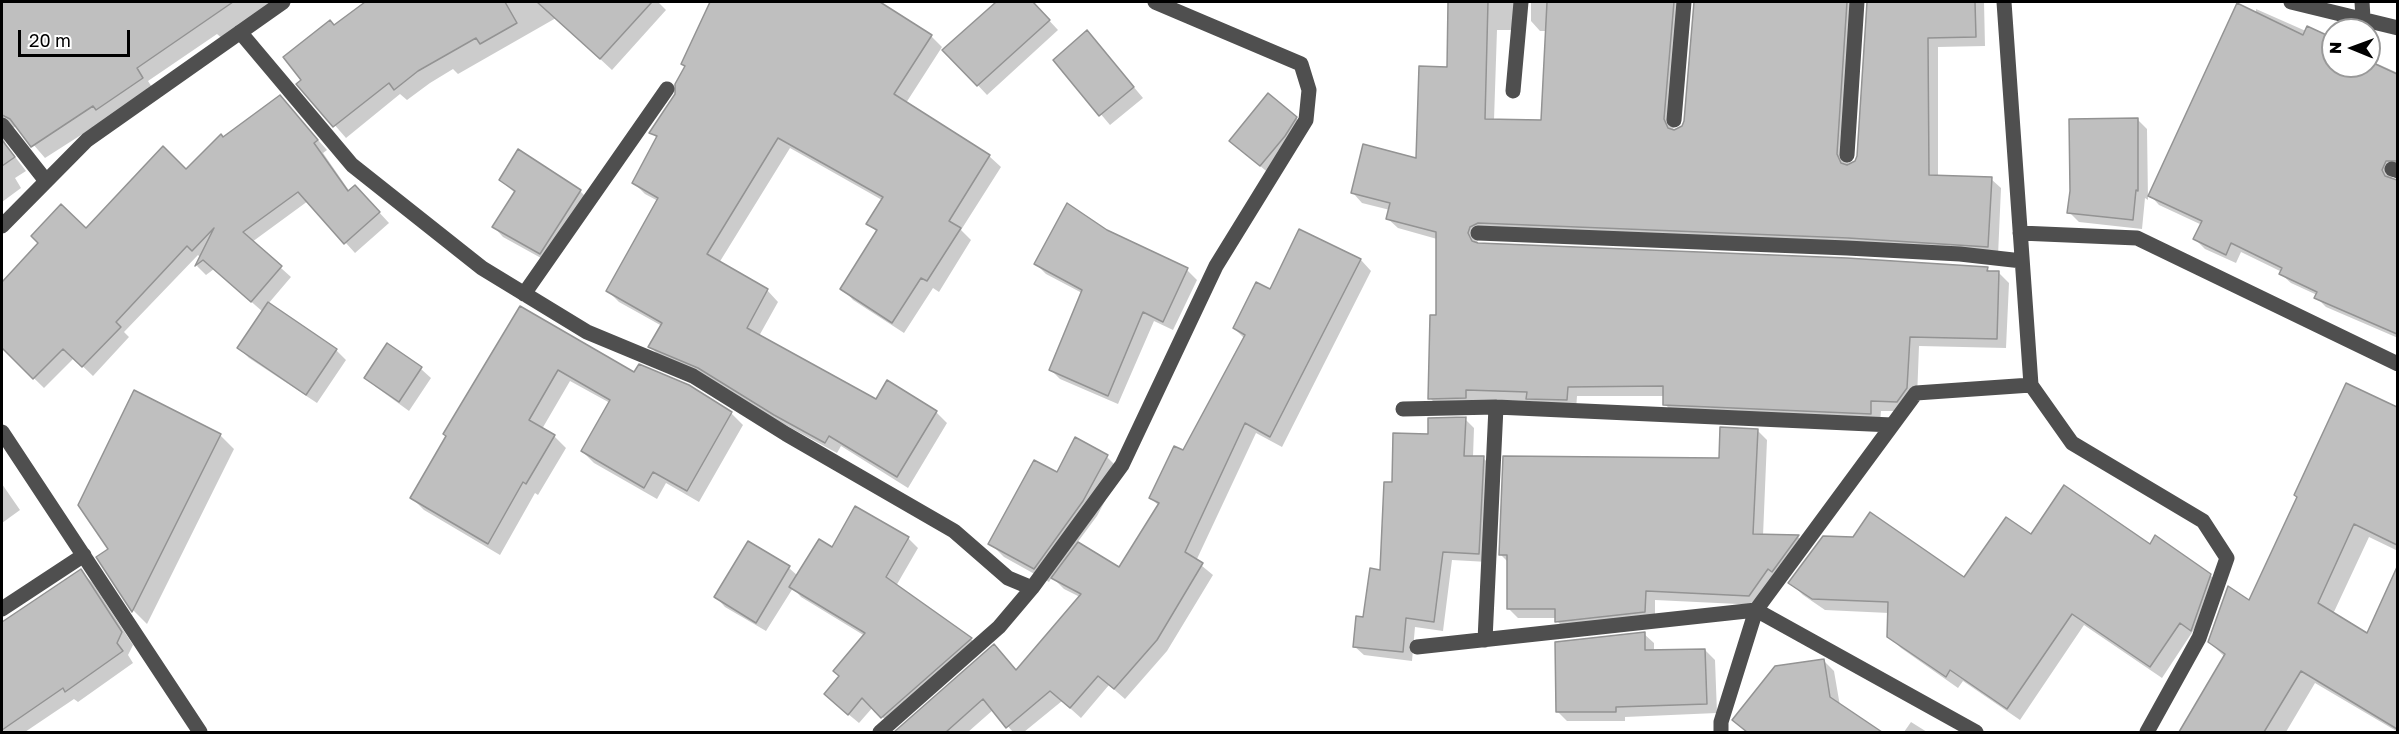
<!DOCTYPE html>
<style>
body{margin:0}
#map{position:relative;width:2399px;height:734px;overflow:hidden;background:#fff;font-family:"Golos Text",sans-serif}
canvas{display:block}
.frame{position:absolute;inset:0;border:3px solid #000;pointer-events:none}
.north{position:absolute;left:2321px;top:18px;width:60px;height:60px;box-sizing:border-box;background:#fff;border:2px solid #999;border-radius:50%;rotate:271deg;font-size:16px;font-weight:700;line-height:24px;text-align:center;color:#000}
.north::after{content:'';display:block;margin:auto;width:21px;height:27px;background:#000;clip-path:polygon(50% 0,100% 100%,50% 72%,0 100%)}
.scale{position:absolute;left:18px;top:30px;width:112px;height:27px;box-sizing:border-box;border:3px solid #000;border-top:0;padding-left:8px;font-size:18px;line-height:21px;white-space:nowrap;color:#000;-webkit-text-stroke:4px #fff;paint-order:stroke}
</style>
<div id="map">
<canvas width="2399" height="734"></canvas>
<div class="frame"></div>
<div class="north">N</div>
<div class="scale">20 m</div>
</div>
<script>
const context = document.querySelector('canvas').getContext('2d');
context.lineJoin = 'round';
function fillPath(path, color) { context.fillStyle = color; context.fill(path, 'evenodd'); }
const shape = rows => new Path2D(rows.map(r => 'M' + r).join(''));
function strokePath(path, color, width, dash) { context.strokeStyle = color; context.lineWidth = width; context.lineCap = dash ? 'butt' : 'round'; context.setLineDash(dash || []); context.stroke(path); }
fillPath(shape([
 [2,2,283,2,224,40,217,34,148,81,155,92,106,119,45,158,20,129,15,127,8,130,4,139,6,145,26,171,15,178,21,188,2,202],
 [367,2,658,2,666,10,612,70,556,18,458,74,453,69,430,83,407,100,400,94,346,138,299,84,304,80,334,26],
 [712,2,877,2,931,36,942,47,906,103,989,156,1001,167,961,230,971,240,939,292,933,288,904,333,853,300,842,288,878,233,868,223,882,200,790,148,719,263,767,290,778,302,759,336,877,401,936,412,947,423,908,488,841,446,837,453,662,358,650,347,662,326,619,302,608,291,658,201,645,194,634,183,658,139,651,132,677,94,686,67,683,64],
 [999,2,1032,2,1058,30,987,95,945,50],
 [1450,2,1984,2,1985,46,1938,47,1938,177,1991,179,2001,188,1998,256,1483,234,1477,242,1478,244,1987,268,1991,273,1999,273,2009,283,2006,348,1919,346,1917,398,1907,411,1881,411,1880,423,1674,414,1665,404,1665,396,1577,396,1576,410,1531,401,1476,400,1475,407,1440,408,1430,398,1437,317,1437,239,1398,228,1388,219,1390,210,1362,203,1353,193,1418,160,1449,68],
 [1531,2,1531,21,1540,31,1547,31,1542,122,1494,120,1497,30,1519,30,1522,7],
 [1695,2,1685,121,1683,127,1673,132,1684,11,1689,3],
 [1868,2,1858,156,1853,165,1848,166,1856,12,1862,3],
 [2256,9,2333,43,2333,66,2369,66,2369,60,2398,73,2398,171,2394,171,2392,180,2398,181,2398,338,2326,307,2316,297,2317,295,2291,283,2281,274,2282,272,2241,252,2236,263,2205,249,2195,239,2202,225,2159,205,2150,195,2256,14],
 [1096,42,1143,98,1110,125,1055,60],
 [280,97,327,150,323,153,350,192,365,197,389,223,355,253,308,201,252,242,291,277,268,304,336,350,346,360,317,403,249,358,239,348,263,312,214,269,206,275,197,266,201,258,198,255,124,332,129,337,93,376,74,358,44,388,2,347,2,296,11,287,86,230,186,171,223,139],
 [1296,118,1305,128,1271,175,1241,150],
 [2137,119,2147,129,2148,200,2145,198,2142,229,2079,222,2069,212],
 [500,180,580,191,590,201,550,263,503,237,494,227,515,193],
 [1299,231,1361,260,1371,271,1282,447,1256,433,1196,561,1213,575,1167,651,1125,699,1109,685,1081,718,1062,701,1024,732,1013,732,993,710,968,732,896,732,994,646,1017,671,1080,597,1064,589,1052,577,1049,582,1004,557,990,543,1057,474,1107,457,1121,471,1097,516,1077,543,1120,569,1159,506,1151,498,1183,452,1245,339,1234,328,1271,291],
 [1106,232,1187,270,1197,280,1173,330,1154,321,1118,404,1060,379,1050,369,1082,293,1046,274,1036,264],
 [520,308,635,374,731,413,743,425,699,502,666,483,657,499,594,463,582,451,610,403,570,381,542,429,554,436,566,448,538,495,535,493,500,555,424,510,412,498],
 [388,345,421,369,431,378,409,411,376,387,366,377],
 [2347,385,2398,409,2398,551,2369,537,2333,614,2368,635,2398,571,2398,732,2315,683,2286,732,2181,732,2225,657,2209,642,2249,602,2298,498],
 [1465,419,1474,428,1473,457,1483,458,1493,467,1488,562,1452,560,1443,631,1415,627,1412,661,1364,655,1354,646,1381,571,1394,484,1429,435],
 [1757,430,1767,440,1763,536,1798,537,1808,546,1759,605,1655,600,1655,622,1567,631,1557,621,1557,618,1518,618,1508,608,1508,562,1500,554,1721,459],
 [220,435,234,449,147,624,134,611,98,557,110,549],
 [2,484,20,510,2,523],
 [2031,537,2150,546,2210,575,2222,587,2162,678,2084,625,2020,720,1963,681,1958,688,1901,648,1889,636,1889,613,1825,610,1803,595,1791,583,1965,579],
 [908,538,918,548,896,586,971,639,981,649,892,727,873,707,859,723,836,704,840,677,865,636,801,597,793,588,766,631,725,607,716,597,749,543,789,568,798,576,833,549],
 [80,571,92,582,133,645,128,655,133,663,78,702,74,699,25,732,2,732,2,636,21,623],
 [1644,634,1654,643,1654,651,1705,650,1715,660,1717,713,1625,717,1625,721,1567,721,1557,711],
 [1823,660,1834,671,1840,706,1879,732,1746,732,1734,720],
 [1911,722,1927,732,1904,732]
]), '#0003');
const building = shape([
 [2,2,233,2,137,68,143,78,96,110,93,106,31,147,10,119,2,115,2,2],
 [365,2,505,2,517,23,480,44,476,38,418,71,394,90,389,83,333,127,296,84,301,80,283,57,330,20,334,25,365,2],
 [537,2,652,2,600,59,537,2],
 [710,2,880,2,932,35,894,94,990,155,949,221,961,228,927,281,921,278,892,323,840,289,877,230,866,224,883,197,778,138,707,254,768,289,747,328,876,399,887,380,937,411,897,477,829,436,825,443,774,415,698,368,648,347,662,323,606,291,658,198,632,183,657,136,649,133,675,94,675,84,685,66,681,64,710,2],
 [996,2,1033,2,1050,20,977,86,942,50,996,2],
 [1448,2,1488,2,1485,119,1541,120,1547,2,1674,2,1664,119,1668,128,1674,130,1682,126,1684,121,1694,2,1847,2,1837,154,1841,163,1847,165,1855,161,1857,156,1867,2,1975,2,1976,37,1928,38,1929,175,1992,177,1988,247,1848,238,1478,223,1470,227,1468,233,1472,241,1478,243,1847,258,1988,267,1987,271,1999,271,1997,339,1910,337,1907,388,1897,402,1871,401,1871,414,1663,405,1663,386,1568,387,1567,400,1526,399,1527,392,1466,390,1466,398,1428,399,1430,315,1436,315,1436,232,1386,219,1390,203,1351,193,1363,144,1416,158,1419,66,1447,67,1448,2],
 [2237,3,2303,35,2307,26,2333,38,2333,66,2369,66,2369,61,2397,74,2397,161,2386,161,2382,170,2385,176,2397,180,2397,334,2314,298,2317,292,2279,274,2282,268,2231,243,2226,255,2193,239,2202,221,2148,196,2237,3],
 [1087,30,1134,87,1099,116,1053,60,1087,30],
 [1268,93,1297,117,1285,136,1260,166,1229,141,1268,93],
 [280,95,318,140,314,143,348,191,355,185,380,212,344,244,298,192,243,232,282,266,251,302,203,260,195,266,214,228,192,251,187,246,116,322,121,327,82,367,63,349,33,379,2,348,2,282,38,243,31,236,61,204,86,228,163,146,186,169,221,134,223,137,280,95],
 [2138,118,2138,191,2136,190,2133,220,2067,213,2070,191,2069,119,2138,118],
 [2,140,15,157,2,166,2,140],
 [518,149,581,190,540,254,492,227,515,191,499,180,518,149],
 [1067,203,1107,230,1188,268,1163,322,1143,312,1108,396,1049,370,1082,290,1034,264,1067,203],
 [1299,229,1361,259,1270,437,1245,423,1185,552,1203,563,1157,640,1114,689,1098,676,1070,708,1050,691,1006,728,983,699,946,732,894,732,994,644,1016,670,1081,594,1051,578,1078,542,1119,567,1159,503,1149,498,1174,446,1183,450,1245,335,1233,328,1256,282,1270,289,1299,229],
 [268,302,337,349,306,395,237,348,268,302],
 [520,306,634,372,639,364,689,385,732,412,687,491,653,472,644,488,581,451,610,400,558,370,529,420,555,435,526,484,523,482,488,544,410,498,446,436,443,434,520,306],
 [387,343,422,367,399,402,364,378,387,343],
 [2346,383,2397,407,2397,545,2354,524,2318,603,2367,633,2397,567,2397,729,2301,671,2264,732,2179,732,2225,654,2208,642,2228,586,2249,600,2297,497,2294,495,2346,383],
 [134,390,221,434,132,612,96,557,108,549,78,505,134,390],
 [1466,417,1464,456,1484,456,1479,554,1443,552,1434,622,1406,618,1403,652,1353,647,1356,616,1363,617,1370,568,1380,570,1384,482,1392,482,1393,433,1428,434,1428,418,1466,417],
 [1720,427,1758,429,1753,534,1799,535,1772,572,1768,569,1749,596,1646,591,1645,612,1555,622,1555,609,1507,609,1507,555,1499,555,1503,456,1719,458,1720,427],
 [1075,437,1108,455,1083,501,1034,569,988,544,1034,460,1057,472,1075,437],
 [2064,485,2150,544,2155,535,2211,574,2191,631,2180,623,2150,667,2072,614,2007,709,1950,670,1946,677,1887,637,1888,602,1812,599,1788,583,1823,536,1853,537,1870,512,1964,577,2006,517,2031,534,2064,485],
 [855,506,909,537,886,577,972,638,881,718,862,698,848,715,824,694,839,676,833,671,865,633,789,587,819,539,832,547,855,506],
 [748,541,790,566,756,623,714,597,748,541],
 [81,569,122,632,117,643,123,651,65,692,63,688,2,730,2,622,81,569],
 [1645,632,1645,650,1705,649,1707,704,1616,707,1616,712,1556,712,1555,642,1645,632],
 [1824,659,1830,697,1882,732,1747,732,1732,720,1775,666,1824,659]
]);
fillPath(building, '#bfbfbf');
strokePath(building, '#939393', 1.5);
strokePath(shape([
 [2004,2,2031,385,2072,443,2203,521,2227,558,2199,638,2147,732],
 [2291,2,2398,28],
 [2362,2,2363,18],
 [240,32,352,165,482,268,587,332,693,376,786,434,954,531,1008,578,1032,588,1122,465,1216,266,1306,120,1309,90,1301,64,1155,2],
 [1513,91,1521,2],
 [1674,120,1684,2],
 [2,125,46,181],
 [1847,155,1857,2],
 [2392,169,2398,171],
 [2,226,87,140,283,2],
 [1478,233,1847,248,1960,254,2022,261],
 [2020,233,2137,238,2398,364],
 [524,294,667,89],
 [1403,409,1496,407,1892,425],
 [2,432,200,732],
 [2,609,84,555],
 [1485,640,1496,407],
 [1417,647,1756,610,1916,393,2031,385],
 [880,732,999,627,1032,588],
 [1721,732,1721,722,1756,610,1976,732]
]), '#4f4f4f', 15);
</script>
